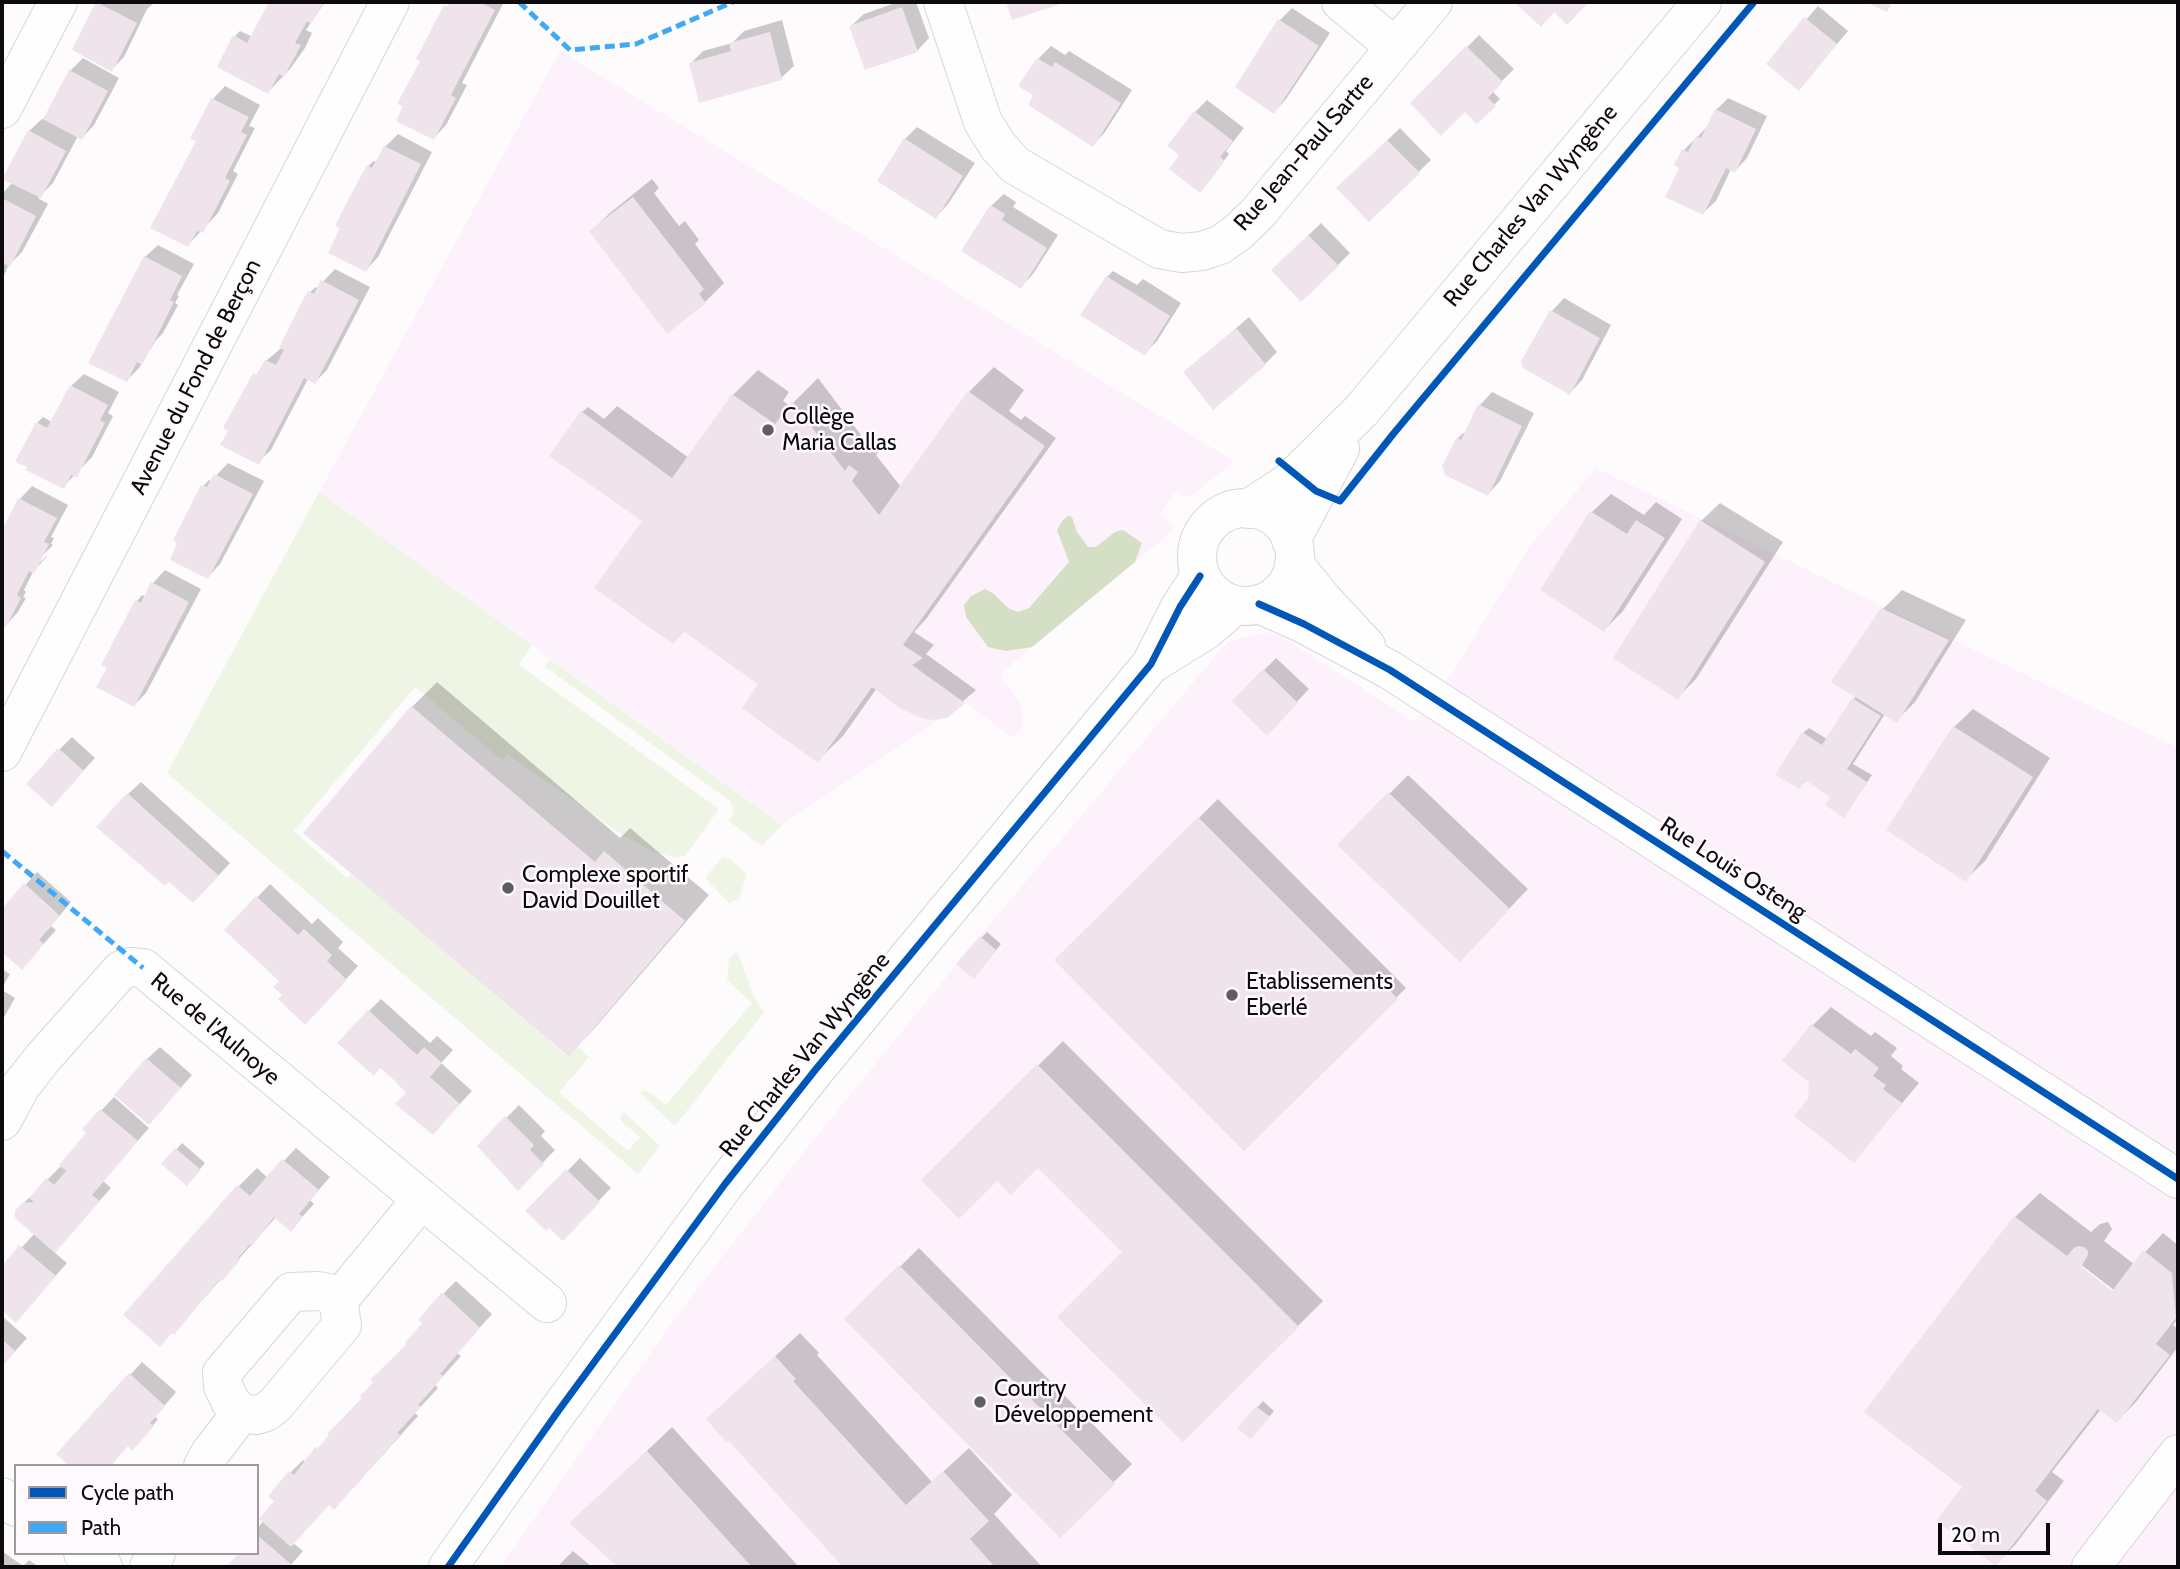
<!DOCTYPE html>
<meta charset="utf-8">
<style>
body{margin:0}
#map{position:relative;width:2180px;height:1569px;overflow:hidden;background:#fefbfd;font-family:Cabin,sans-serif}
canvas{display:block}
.frame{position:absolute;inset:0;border:4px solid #0d0a0d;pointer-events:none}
.legend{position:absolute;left:14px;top:1464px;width:245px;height:91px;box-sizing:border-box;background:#fffafe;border:2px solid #9e9a9e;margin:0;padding:9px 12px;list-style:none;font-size:21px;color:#0d0a0d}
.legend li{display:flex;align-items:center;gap:14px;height:35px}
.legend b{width:35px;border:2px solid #9e9a9e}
.scale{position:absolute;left:1938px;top:1523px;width:112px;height:32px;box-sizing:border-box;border:4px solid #0d0a0d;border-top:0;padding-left:9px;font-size:21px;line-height:24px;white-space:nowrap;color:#0d0a0d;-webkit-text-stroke:5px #fffafe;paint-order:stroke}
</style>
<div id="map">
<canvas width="2180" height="1569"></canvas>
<div class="frame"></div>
<ul class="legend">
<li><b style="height:9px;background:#0057b8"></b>Cycle path</li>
<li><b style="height:9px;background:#3fa9f5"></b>Path</li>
</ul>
<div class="scale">20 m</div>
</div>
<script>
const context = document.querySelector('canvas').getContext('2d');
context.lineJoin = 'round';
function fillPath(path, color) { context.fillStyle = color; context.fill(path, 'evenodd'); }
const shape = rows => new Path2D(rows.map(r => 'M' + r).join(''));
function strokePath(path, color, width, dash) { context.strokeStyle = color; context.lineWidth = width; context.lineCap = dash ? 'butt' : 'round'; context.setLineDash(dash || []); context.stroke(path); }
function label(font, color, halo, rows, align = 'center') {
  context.font = font + ' Cabin,sans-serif'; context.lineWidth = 5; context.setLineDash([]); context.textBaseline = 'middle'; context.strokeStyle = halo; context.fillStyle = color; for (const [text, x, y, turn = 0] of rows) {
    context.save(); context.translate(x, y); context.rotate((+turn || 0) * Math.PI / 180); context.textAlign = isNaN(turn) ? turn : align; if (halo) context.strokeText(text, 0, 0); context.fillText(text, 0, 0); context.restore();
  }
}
fillPath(shape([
 [560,51,1234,461,1193,495,1185,497,1176,491,1160,514,1175,527,1169,534,1000,674,1019,702,1023,712,1023,728,1012,737,965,703,955,712,940,719,782,825,319,492],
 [1596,468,2178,748,2178,1567,500,1567,684,1306,807,1148,969,949,1228,641,1266,632,1282,637,1415,722,1451,675,1530,546]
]), '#fdf2fc');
fillPath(shape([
 [319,492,532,645,519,665,719,809,685,856,677,858,653,852,624,836,507,754,502,760,415,687,294,831,347,878,352,874,568,1057,578,1047,589,1057,559,1093,628,1151,640,1137,621,1121,621,1115,624,1112,660,1146,638,1174,167,773],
 [550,659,782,825,762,846,729,821,734,811,730,801,545,667],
 [723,857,730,859,747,874,739,899,729,903,707,880,707,875],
 [738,952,753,995,764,1012,675,1126,640,1093,646,1090,666,1105,752,1003,727,980,729,958]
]), '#eff5e4');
fillPath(shape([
 [1068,516,1072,517,1077,532,1088,547,1096,547,1115,532,1123,530,1142,543,1135,562,1032,647,1006,651,988,647,966,617,964,605,971,596,985,589,994,594,1008,608,1018,612,1029,608,1069,562,1057,530,1062,521]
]), '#d5dfc6');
fillPath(shape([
 [99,2,155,2,147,9,124,57,112,69,74,49],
 [271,2,325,2,306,30,312,33,305,48,290,69,268,92,235,36,240,31,253,37],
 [452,2,504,2,462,83,467,85,446,125,434,138,426,54,442,12],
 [898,2,916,2,929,38,917,51,851,26,864,14],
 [1818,6,1848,31,1799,89,1768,64],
 [1292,8,1330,33,1286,99,1274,112,1280,20],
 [782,20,794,66,781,78,691,63,703,51,732,43,744,31],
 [1479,35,1514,69,1492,91,1500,99,1477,122,1465,110,1412,103],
 [1051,46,1065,55,1069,51,1132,90,1105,132,1093,145,1036,95,1021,86,1038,59],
 [83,58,119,78,94,125,82,138,78,136,53,183,38,198,48,204,22,252,8,266,2,281,2,194,13,182,29,131,42,119,45,119,70,71],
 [225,86,260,105,249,126,255,128,233,171,238,174,218,213,188,245,198,141,192,138,213,99],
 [1728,98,1767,116,1747,158,1735,171,1731,169,1716,201,1703,213,1681,167,1683,151,1709,125,1716,110],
 [1207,100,1244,128,1226,151,1229,154,1206,185,1182,154,1195,112],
 [917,127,975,163,948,204,936,217,905,139],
 [1400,128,1431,160,1369,220,1338,188],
 [398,134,432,152,378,257,366,270,368,166,374,161,377,162,385,147],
 [652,179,659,188,654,193,679,226,685,221,699,240,695,244,724,283,705,302,591,231,610,213],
 [1004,194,1016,202,1013,207,1058,235,1033,274,1021,287,991,206],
 [1321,223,1350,253,1338,265,1273,270],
 [158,245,194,264,177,295,179,296,175,303,178,305,163,333,156,340,139,368,127,380,145,257],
 [335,269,370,287,327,370,315,382,308,379,271,450,258,462,261,370,266,361,280,349,310,292,316,287,317,288],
 [1113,271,1137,285,1143,279,1181,303,1157,341,1145,353,1107,277],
 [1564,298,1611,325,1582,380,1570,393,1532,347,1552,311],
 [1249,317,1277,352,1265,364,1185,372],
 [994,367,1024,390,1009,411,1021,420,1025,416,1056,438,926,619,914,632,934,645,926,654,976,690,946,716,877,688,843,736,818,760,761,684,685,630,673,642,645,521,582,412,588,407,604,419,617,406,689,458,733,395,758,370,789,392,783,401,790,406,818,378,870,447,875,442,882,446,876,455,901,487,969,392],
 [84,374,119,392,108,413,113,416,92,457,63,487,37,423,43,417,52,422,71,386],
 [1492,392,1534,413,1500,481,1488,494,1457,439,1463,433,1466,434,1480,405],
 [228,463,264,481,220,564,208,577,203,486,209,480,211,481],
 [32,486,68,505,51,537,54,538,51,544,53,545,35,563,37,565,49,554,33,572,24,590,26,592,23,597,26,598,18,612,6,625,2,623,2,534,20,499],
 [1611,494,1644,515,1656,502,1682,519,1623,611,1604,630,1592,512],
 [1720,503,1783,542,1696,679,1678,697,1701,521],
 [165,570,201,589,146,693,134,705,113,661,137,601,142,595,146,597,153,583],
 [1902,590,1966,620,1915,702,1896,721,1885,714,1853,764,1872,775,1844,816,1832,796,1807,779,1800,787,1803,733,1809,728,1827,739,1856,696,1883,609],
 [1276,658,1309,689,1267,733,1234,701],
 [437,682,620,838,630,828,709,895,593,1030,569,1055,306,833,412,707],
 [1973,709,2050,758,1985,861,1966,879,1954,727],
 [72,737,95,758,64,792,59,750],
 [1408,775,1528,889,1478,941,1389,794],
 [141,782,230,863,206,889,128,794],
 [1218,799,1406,988,1244,1149,1056,960],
 [37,872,71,902,51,926,56,930,22,968,2,950,2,911],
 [270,884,312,924,318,918,343,942,338,948,358,966,318,1010,284,995,281,981,226,930],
 [987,932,1001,944,979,971,981,938],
 [2,969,10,974,2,988],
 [2,990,15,998,2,1021],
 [381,999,430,1043,437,1036,453,1050,441,1063,472,1091,445,1120,408,1093,369,1011],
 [1831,1007,1871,1036,1875,1032,1897,1048,1891,1056,1903,1066,1901,1069,1919,1083,1872,1139,1809,1100,1813,1025],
 [1063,1041,1323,1301,1183,1440,1124,1252,1038,1166,997,1178,923,1180],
 [160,1047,192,1075,161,1110,147,1059],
 [114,1097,149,1128,103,1181,111,1188,54,1252,67,1263,16,1320,2,1308,2,1269,35,1233,23,1204,62,1165,88,1133,84,1129],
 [519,1105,545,1131,541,1136,555,1150,518,1188,479,1146],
 [182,1143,205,1163,192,1178,164,1164],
 [296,1148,330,1177,310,1200,314,1204,290,1230,276,1217,174,1332,238,1187,257,1168,268,1178],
 [580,1158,611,1188,563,1238,528,1211],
 [2040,1193,2091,1232,2100,1224,2108,1222,2112,1229,2104,1241,2134,1264,2163,1233,2178,1245,2178,1318,2173,1325,2178,1329,2178,1347,2136,1402,2117,1421,2101,1409,2052,1472,2064,1481,2015,1545,1996,1564,1970,1480,2015,1217],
 [2075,1260,2114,1290,2114,1294,2072,1263],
 [919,1248,1132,1464,1060,1535,847,1319],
 [456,1281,492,1314,457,1353,461,1356,435,1385,438,1388,415,1413,418,1416,352,1489,329,1504,293,1543,303,1551,289,1567,229,1567,241,1553,257,1553,257,1529,284,1494,291,1472,303,1460,306,1462,365,1398,409,1343,443,1294],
 [2,1316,27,1338,2,1366],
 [800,1333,819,1353,817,1355,932,1482,969,1448,1012,1495,994,1514,1042,1567,846,1567,728,1437,708,1419],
 [142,1362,176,1392,155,1417,158,1419,145,1436,130,1375],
 [1263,1401,1274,1411,1257,1431,1240,1427],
 [672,1427,799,1567,621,1567,571,1523],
 [2,1551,23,1566,29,1560,39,1567,2,1567],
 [573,1551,592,1567,557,1567]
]), '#0003');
fillPath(shape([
 [96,2,137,23,112,72,72,50],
 [269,2,324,2,311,24,307,21,295,43,301,45,284,77,279,74,268,94,217,67,233,35,247,43],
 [451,2,480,2,495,10,451,95,456,98,434,140,396,121,403,106,397,104,420,61,416,59,444,5,448,7],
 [1006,2,1057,2,1058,5,1012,20],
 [1514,2,1589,2,1567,25,1554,12,1541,27],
 [1866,2,1892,2,1887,12],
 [902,7,918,52,865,70,849,26],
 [1804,17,1837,44,1799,91,1766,64],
 [1278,19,1319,46,1274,114,1235,87],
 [770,32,782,80,699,103,689,63,731,51,729,43],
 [1466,46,1503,82,1488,98,1496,106,1477,124,1465,112,1441,136,1410,103],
 [1037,58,1052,67,1055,62,1121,103,1093,147,1028,105,1033,95,1018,86],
 [69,70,108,91,82,140,43,119],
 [211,98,249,117,241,132,247,135,225,178,230,181,227,187,203,233,197,231,188,247,150,228,196,141,190,139],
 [1715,109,1756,129,1735,173,1726,168,1703,215,1665,197,1679,168,1674,165,1682,149,1688,152,1696,136,1701,138],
 [1194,111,1233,141,1220,157,1225,161,1200,193,1169,169,1179,155,1167,146],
 [28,130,66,151,41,198,2,179],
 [904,138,963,176,936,219,877,181],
 [1387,140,1420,173,1369,222,1336,188],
 [384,146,421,164,366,272,328,253,340,228,335,226,350,196,367,165,372,168],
 [633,197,704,289,699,294,706,303,667,334,589,231],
 [2,198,36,216,10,267,2,262],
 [990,205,1005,214,1002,220,1047,248,1021,289,961,251],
 [1308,235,1339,266,1301,302,1271,270],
 [144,256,182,276,170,300,174,302,159,332,142,365,137,362,127,382,88,363],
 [1106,276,1170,316,1145,356,1080,315],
 [321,280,359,300,315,384,304,378,259,465,220,445,228,431,223,428,253,373,256,375,265,360,276,365,284,350,279,348,304,298,308,291,314,294],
 [1550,310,1600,338,1570,395,1523,368,1521,361],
 [1236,328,1266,365,1213,410,1183,372],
 [70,385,108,405,100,420,105,423,80,471,77,478,71,475,64,489,25,470,27,467,15,462,36,422,47,428],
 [968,391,1045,446,903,645,923,658,912,665,965,703,947,718,931,720,921,718,900,708,872,687,818,763,742,708,758,684,683,631,673,644,594,588,642,521,549,456,581,411,672,478,732,394,775,424,792,401,845,471,849,465,858,472,852,481,879,515],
 [1478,404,1522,426,1488,496,1445,475,1442,466,1456,438,1461,440],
 [214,474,253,494,208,579,170,560,177,543,173,540,176,534,201,485,207,487],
 [18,498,57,518,44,542,49,544,34,574,29,571,17,595,21,598,6,627,2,625,2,531],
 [1590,511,1627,534,1636,520,1665,538,1604,632,1540,590],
 [1700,520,1765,562,1678,700,1613,658],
 [151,582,189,602,134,707,96,687,107,668,101,665,135,600,141,603],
 [1881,608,1949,640,1897,723,1831,682],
 [1263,669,1298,703,1267,736,1232,701],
 [1852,698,1881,716,1847,769,1867,782,1844,818,1825,805,1830,797,1805,780,1800,789,1775,775,1802,732,1822,745],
 [411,706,595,862,604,851,685,921,569,1057,303,833],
 [1953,726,2033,777,1966,882,1886,830],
 [58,748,84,771,52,807,26,784],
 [1388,792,1510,909,1460,962,1337,845],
 [127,793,219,876,193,903,169,882,165,886,96,827],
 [1198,817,1364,983,1373,974,1398,999,1244,1151,1054,960],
 [24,883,60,916,39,940,44,944,22,970,2,952,2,909],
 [256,896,298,935,304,929,332,955,327,961,347,980,305,1025,278,999,282,995,273,987,279,981,224,930],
 [980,936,996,950,974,979,956,964],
 [368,1010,417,1055,424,1047,442,1063,430,1077,460,1104,433,1135,395,1104,406,1093,394,1080,380,1068,374,1076,337,1043],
 [1811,1024,1851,1054,1855,1049,1879,1068,1873,1076,1886,1085,1883,1089,1902,1103,1854,1163,1794,1116,1808,1099,1809,1082,1782,1061],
 [146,1058,181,1088,149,1125,114,1095],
 [1037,1064,1299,1327,1183,1442,1057,1317,1122,1252,1038,1168,1011,1195,997,1181,959,1219,921,1180],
 [100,1109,138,1141,92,1195,100,1201,55,1253,15,1218,15,1211,22,1203,34,1202,29,1198,46,1178,54,1185,66,1171,59,1165,86,1133,82,1129],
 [505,1116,534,1145,530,1150,544,1164,518,1191,477,1146],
 [175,1148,201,1170,187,1186,161,1164],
 [282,1159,319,1190,299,1214,303,1217,291,1232,274,1217,252,1246,250,1244,238,1258,240,1260,222,1281,219,1280,174,1335,172,1333,160,1347,123,1315,237,1185,250,1196],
 [566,1169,600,1202,563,1241,549,1228,546,1231,525,1211],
 [2014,1216,2067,1256,2074,1248,2078,1246,2084,1247,2088,1251,2088,1255,2081,1267,2112,1291,2143,1250,2172,1273,2176,1318,2156,1344,2170,1355,2117,1423,2098,1409,2035,1491,2047,1501,1996,1566,1936,1521,1962,1487,1864,1412],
 [19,1245,56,1276,16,1323,2,1310,2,1266],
 [899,1265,1115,1484,1060,1538,844,1319],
 [442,1292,480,1328,440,1374,444,1376,418,1405,421,1407,397,1433,400,1435,334,1510,329,1505,291,1547,259,1519,274,1501,268,1496,289,1471,294,1475,315,1447,317,1449,329,1435,327,1434,362,1398,360,1396,373,1382,370,1380,407,1344,405,1343,422,1323,418,1320],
 [2,1339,15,1351,2,1367],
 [775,1356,796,1379,793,1381,906,1505,943,1471,989,1521,970,1539,995,1567,843,1567,728,1440,726,1442,706,1419],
 [129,1373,165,1406,150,1423,154,1426,132,1451,128,1446,111,1466,69,1466,56,1454],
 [1256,1406,1270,1417,1251,1439,1237,1428],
 [647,1451,752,1567,618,1567,569,1523],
 [257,1535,292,1565,290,1567,226,1567,239,1553,257,1553]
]), '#efe4ec');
const minor = shape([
 [943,2,983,122,998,146,1015,165,1159,249,1182,253,1202,251,1220,245,1237,233,1257,214,1433,2],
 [1341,2,1395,47],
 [2,109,58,2],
 '1197 557a49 49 0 1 1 98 0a49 49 0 1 1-98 0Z',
 [1248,509,1288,483,1361,411,1702,2],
 [1291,540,1340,449],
 [1294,564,1324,601,1366,646],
 [1259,604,1304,624,1390,670,2178,1179],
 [1153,663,1206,630,1235,605],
 [2,752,390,2],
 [2,1121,21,1086,42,1059,121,970,130,967,143,968,547,1303],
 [338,1301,328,1293,318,1291,291,1292,222,1373,223,1386,230,1401,241,1413,256,1415,266,1412,275,1405,342,1325,338,1301,421,1200],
 [203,1466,211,1452,241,1413],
 [2,1497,16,1507],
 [83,1553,103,1567],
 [149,1567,156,1553],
 [448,1567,559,1410,725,1184,816,1069,1151,664,1180,607,1200,576],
 [2091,1567,2178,1454]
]);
strokePath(minor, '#d8d5d8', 40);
strokePath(minor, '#fffeff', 38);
strokePath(shape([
 [519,2,570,50,636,44,733,2],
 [2,851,143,968]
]), '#3fa9f5', 5, [10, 5]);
strokePath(shape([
 [1279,461,1316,491,1340,501,1394,433,1754,2],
 [1259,604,1304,624,1390,670,2178,1179],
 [448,1567,559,1410,725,1184,816,1069,1151,664,1180,607,1200,576]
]), '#0057b8', 7);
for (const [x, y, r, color] of [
 [768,430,7,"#615e61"],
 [508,888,7,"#615e61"],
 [1232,995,7,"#615e61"],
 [980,1402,7,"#615e61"]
]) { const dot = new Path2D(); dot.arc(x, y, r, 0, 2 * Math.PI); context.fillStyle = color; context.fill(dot); strokePath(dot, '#fffafe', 2.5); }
label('23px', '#0d0a0d', '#fffafe', [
 ["Rue Jean-Paul Sartre",1304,153,-49],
 ["Rue Charles Van Wyngène",1531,206,-50],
 ["Avenue du Fond de Berçon",196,377,-63],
 ["Rue Louis Osteng",1733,869,33],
 ["Rue de l'Aulnoye",215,1029,40],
 ["Rue Charles Van Wyngène",805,1055,-51]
]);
label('23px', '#0d0a0d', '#fffafe', [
 ["Collège",782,417],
 ["Maria Callas",782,443],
 ["Complexe sportif",522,875],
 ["David Douillet",522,901],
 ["Etablissements",1246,982],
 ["Eberlé",1246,1008],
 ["Courtry",994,1389],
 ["Développement",994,1415]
], 'left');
</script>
